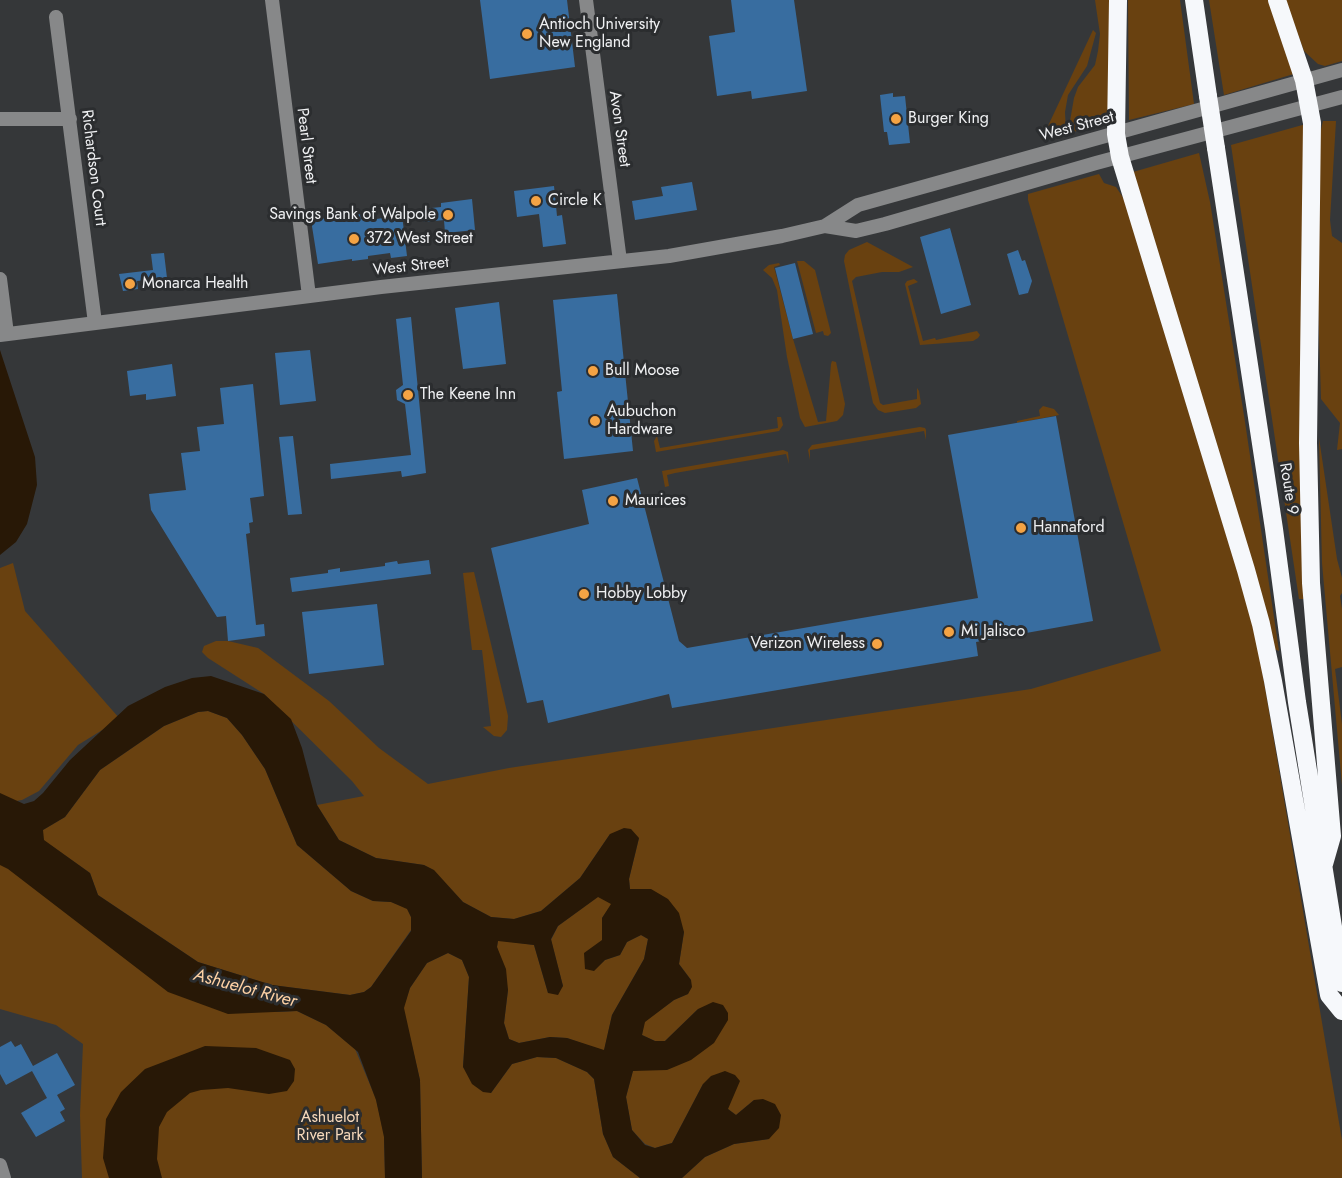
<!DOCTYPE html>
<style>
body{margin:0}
canvas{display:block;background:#353739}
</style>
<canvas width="1342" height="1178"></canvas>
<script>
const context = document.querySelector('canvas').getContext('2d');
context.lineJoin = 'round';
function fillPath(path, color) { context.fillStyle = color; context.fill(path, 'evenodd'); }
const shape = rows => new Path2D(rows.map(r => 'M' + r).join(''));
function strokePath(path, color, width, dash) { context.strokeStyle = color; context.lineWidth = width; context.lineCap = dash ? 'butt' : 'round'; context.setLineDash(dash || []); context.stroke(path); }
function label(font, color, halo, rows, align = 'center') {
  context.font = font + ' Jost,sans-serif'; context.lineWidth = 6; context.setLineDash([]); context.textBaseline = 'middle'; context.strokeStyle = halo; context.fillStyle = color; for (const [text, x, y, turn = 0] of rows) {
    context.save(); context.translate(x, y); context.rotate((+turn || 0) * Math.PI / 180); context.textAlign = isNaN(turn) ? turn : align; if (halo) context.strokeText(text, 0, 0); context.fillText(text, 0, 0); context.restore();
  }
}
fillPath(shape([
 [1095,0,1110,0,1109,117,1103,124,1073,132,1070,121,1074,98,1078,87,1095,65,1098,51,1100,34],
 [1128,0,1180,0,1194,104,1129,120],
 [1209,0,1273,0,1297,73,1224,95],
 [1285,0,1342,0,1342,61,1325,66,1318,64,1304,51],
 [1093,30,1096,33,1087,66,1068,95,1065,112,1066,133,1042,140,1041,137,1048,126],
 [1323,121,1336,121,1330,220,1332,236,1342,243,1342,449,1337,450,1340,423,1321,399,1317,267,1318,142],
 [1306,124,1305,599,1299,599,1231,145],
 [1199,153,1210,202,1245,422,1279,651,1274,649,1133,172],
 [1099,174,1104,183,1116,187,1124,199,1255,629,1342,1140,1342,1178,682,1178,705,1157,734,1144,769,1139,754,1100,736,1115,728,1109,703,1084,672,1143,655,1148,645,1144,632,1130,626,1097,633,1070,667,1070,698,1009,665,1041,655,1041,642,1035,644,1022,674,1000,688,994,691,980,679,964,684,932,630,889,629,879,639,838,610,834,580,878,541,911,514,919,491,917,463,902,433,870,424,865,376,858,339,840,317,805,364,796,352,781,264,694,208,658,202,652,204,646,216,641,228,641,258,648,329,701,379,748,428,784,509,768,1031,689,1161,651,1028,200,1028,194],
 [867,242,913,267,899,272,882,272,856,277,852,281,880,403,883,405,917,399,917,388,919,391,921,404,916,408,885,413,878,410,873,403,844,261,845,255,849,250],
 [797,261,804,261,815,270,831,333,828,336,824,335,823,331,816,333],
 [779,263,780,265,774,267,793,339,818,422,826,421,831,364,832,361,836,362,845,404,843,415,837,421,805,427,800,418,787,357,777,290,772,278,763,270,769,265],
 [914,279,918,282,908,286,923,341,935,338,936,340,977,331,980,335,978,338,973,341,920,345,905,284,907,281],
 [1043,406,1054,409,1059,415,1017,423,1017,421,1040,416,1039,410],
 [777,417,781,417,783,425,779,431,656,452,654,441,657,436,660,448,666,447,778,428],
 [920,427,925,428,926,430,926,440,924,431,810,450,810,460,808,450,812,445],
 [1319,438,1337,559,1342,578,1342,593,1340,596,1342,609,1342,667,1335,669,1342,724,1342,785,1322,563],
 [783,450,788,452,789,464,786,454,675,473,667,475,669,486,665,487,662,471],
 [13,563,25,611,120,719,78,745,39,791,22,800,10,802,0,802,0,568],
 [474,572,508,716,507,730,501,737,494,736,483,727,491,726,482,650,472,650,463,573],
 [208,711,227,718,242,735,265,769,297,845,351,891,373,901,391,902,407,908,411,917,411,930,371,987,364,992,350,995,272,985,198,962,98,895,90,873,43,840,43,830,65,817,100,770,164,726,198,712],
 [0,864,277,1012,297,1011,326,1025,355,1049,376,1099,384,1135,385,1178,82,1178,80,1115,83,1044,56,1025,0,1009],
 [599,896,612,904,602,918,602,940,594,970,605,960,620,955,627,942,641,935,648,939,644,959,612,1015,604,1051,567,1038,550,1037,519,1043,509,1039,504,1023,508,990,497,947,498,940,534,945,548,993,563,986,551,940,558,926],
 [448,953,462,960,469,977,463,1067,491,1093,512,1064,537,1057,556,1058,587,1072,594,1079,603,1134,613,1157,640,1178,422,1178,420,1080,403,1008,410,988,427,963]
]), '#694110');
fillPath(shape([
 [0,350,35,457,37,485,27,524,16,542,0,555],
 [211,676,264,694,291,719,302,748,317,805,339,840,376,858,424,865,434,870,463,902,491,917,514,919,541,911,580,878,610,834,624,828,631,829,639,838,629,879,630,889,651,889,668,899,679,913,684,932,679,964,691,980,692,987,688,994,674,1000,645,1022,642,1035,655,1041,665,1041,698,1009,713,1002,723,1005,728,1013,728,1020,714,1043,691,1060,667,1070,633,1071,626,1097,632,1130,645,1145,655,1148,672,1143,703,1084,711,1076,725,1071,735,1075,740,1081,728,1109,736,1115,754,1100,763,1099,775,1104,781,1115,779,1128,769,1139,734,1144,705,1157,682,1178,640,1178,613,1157,603,1134,594,1079,587,1072,556,1058,537,1057,512,1064,491,1093,483,1092,472,1084,463,1067,469,977,462,960,448,953,427,963,410,988,404,1008,420,1080,422,1178,385,1178,384,1137,376,1100,358,1052,326,1025,297,1011,228,1014,168,992,8,869,0,865,0,793,24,804,34,801,43,793,70,760,128,706,165,687,192,678],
 [208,711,227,718,242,735,265,769,297,845,351,891,373,901,391,902,407,909,411,917,411,931,371,987,364,992,350,995,272,985,198,962,98,895,90,873,44,840,43,830,65,817,100,770,164,726,198,712],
 [598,897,611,904,602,918,602,940,584,953,585,969,594,971,605,960,620,955,627,942,641,935,648,939,644,959,612,1015,604,1050,567,1038,550,1037,519,1043,509,1039,504,1023,508,990,506,969,497,947,498,941,534,945,548,993,558,995,563,986,551,939,558,926],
 [205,1046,256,1048,290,1060,295,1069,294,1081,287,1091,269,1094,228,1088,201,1090,190,1093,167,1112,159,1127,157,1159,162,1178,109,1178,103,1158,106,1119,121,1092,145,1069]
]), '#281806');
fillPath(shape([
 [480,0,567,0,575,67,490,79],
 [731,0,794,0,807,91,752,99,751,91,717,96,709,36,735,32],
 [893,93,893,97,905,96,910,143,889,145,887,132,884,132,880,95],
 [692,182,697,210,635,220,632,201,663,196,661,187],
 [554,186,557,216,562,215,566,244,543,247,539,214,517,217,514,191],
 [472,199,475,230,445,233,444,220,424,222,422,209,441,207,441,203],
 [363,214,364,221,402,215,407,256,391,258,390,253,368,256,368,259,352,261,352,259,318,264,311,220],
 [950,228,971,305,941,314,920,237],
 [1018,250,1022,261,1025,260,1032,281,1028,293,1019,295,1007,254],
 [164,253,167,278,137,281,138,289,123,291,119,274,153,270,151,254],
 [795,263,813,334,793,339,775,268],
 [617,294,633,451,564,459,557,392,562,391,553,300],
 [499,302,506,364,463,369,455,308],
 [411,317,426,473,402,477,401,471,331,479,330,464,411,455,405,404,397,400,396,390,403,385,396,319],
 [310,350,316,401,280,405,275,353],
 [172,364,176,396,146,400,146,394,130,396,127,371],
 [253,384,264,496,250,498,253,522,249,523,250,533,246,534,256,625,264,624,265,636,228,641,226,616,217,617,151,510,149,494,186,490,181,453,200,451,197,427,224,424,220,388],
 [1056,416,1093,621,976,642,978,656,672,708,669,694,548,723,543,700,527,703,491,548,589,524,582,490,637,478,679,641,687,648,978,598,948,435],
 [293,436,302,514,288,515,279,437],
 [429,560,431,574,292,592,290,578,328,573,328,570,340,568,340,572,385,566,385,563,397,561,398,564],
 [377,604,384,665,309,674,302,612],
 [11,1041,15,1047,21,1044,33,1066,57,1053,75,1085,57,1095,65,1109,60,1112,65,1121,36,1137,21,1113,47,1098,32,1071,6,1085,0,1074,0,1047]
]), '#386da0');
strokePath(shape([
 [272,0,309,296],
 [586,0,620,261],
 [56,17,95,323],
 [0,119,70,119],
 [825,226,856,231,885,224,1096,163,1342,97],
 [0,279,7,334],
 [0,335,381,287,669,256,782,236,825,226,858,205,1342,70],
 [0,1165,4,1178]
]), '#878889', 14);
strokePath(shape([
 [1118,0,1116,134,1120,157,1246,570,1261,624,1273,681,1329,995,1342,1011],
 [1194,0,1208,96],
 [1277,0,1304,80,1312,123,1308,443,1311,583,1332,836,1324,864],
 [1216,148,1274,529,1297,702,1342,983]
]), '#f6f8fb', 18);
strokePath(shape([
 [1208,96,1216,148]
]), '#f6f8fb', 18);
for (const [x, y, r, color] of [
 [527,34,6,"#f4a344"],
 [896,119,6,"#f4a344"],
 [536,201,6,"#f4a344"],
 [448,215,6,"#f4a344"],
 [354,239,6,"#f4a344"],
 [130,284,6,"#f4a344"],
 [593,371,6,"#f4a344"],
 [408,395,6,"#f4a344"],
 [595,421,6,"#f4a344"],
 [613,501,6,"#f4a344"],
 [1021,528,6,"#f4a344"],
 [584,594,6,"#f4a344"],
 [949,632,6,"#f4a344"],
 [877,644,6,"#f4a344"]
]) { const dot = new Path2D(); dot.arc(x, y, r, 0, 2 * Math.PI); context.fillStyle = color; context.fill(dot); strokePath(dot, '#2b2d2f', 2); }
label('16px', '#f0f1f3', '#2b2d2f', [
 ["Antioch University",539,25],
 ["New England",539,43],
 ["Burger King",908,119],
 ["Circle K",548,201],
 ["Savings Bank of Walpole",436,215,"right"],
 ["372 West Street",366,239],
 ["Monarca Health",142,284],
 ["Bull Moose",605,371],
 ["The Keene Inn",420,395],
 ["Aubuchon",607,412],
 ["Hardware",607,430],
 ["Maurices",625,501],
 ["Hannaford",1033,528],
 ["Hobby Lobby",596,594],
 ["Mi Jalisco",961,632],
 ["Verizon Wireless",865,644,"right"]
], 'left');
label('16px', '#f0f1f3', '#2b2d2f', [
 ["West Street",1077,127,-15],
 ["Avon Street",619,129,82],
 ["Pearl Street",306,146,83],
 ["Richardson Court",93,168,83],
 ["West Street",411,267,-6],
 ["Route 9",1288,489,81]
]);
label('16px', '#f7d9bb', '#2b2d2f', [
 ["Ashuelot",330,1118],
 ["River Park",330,1136]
]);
label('italic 18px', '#ffd2a5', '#2b2d2f', [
 ["Ashuelot River",245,989,15]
]);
</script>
